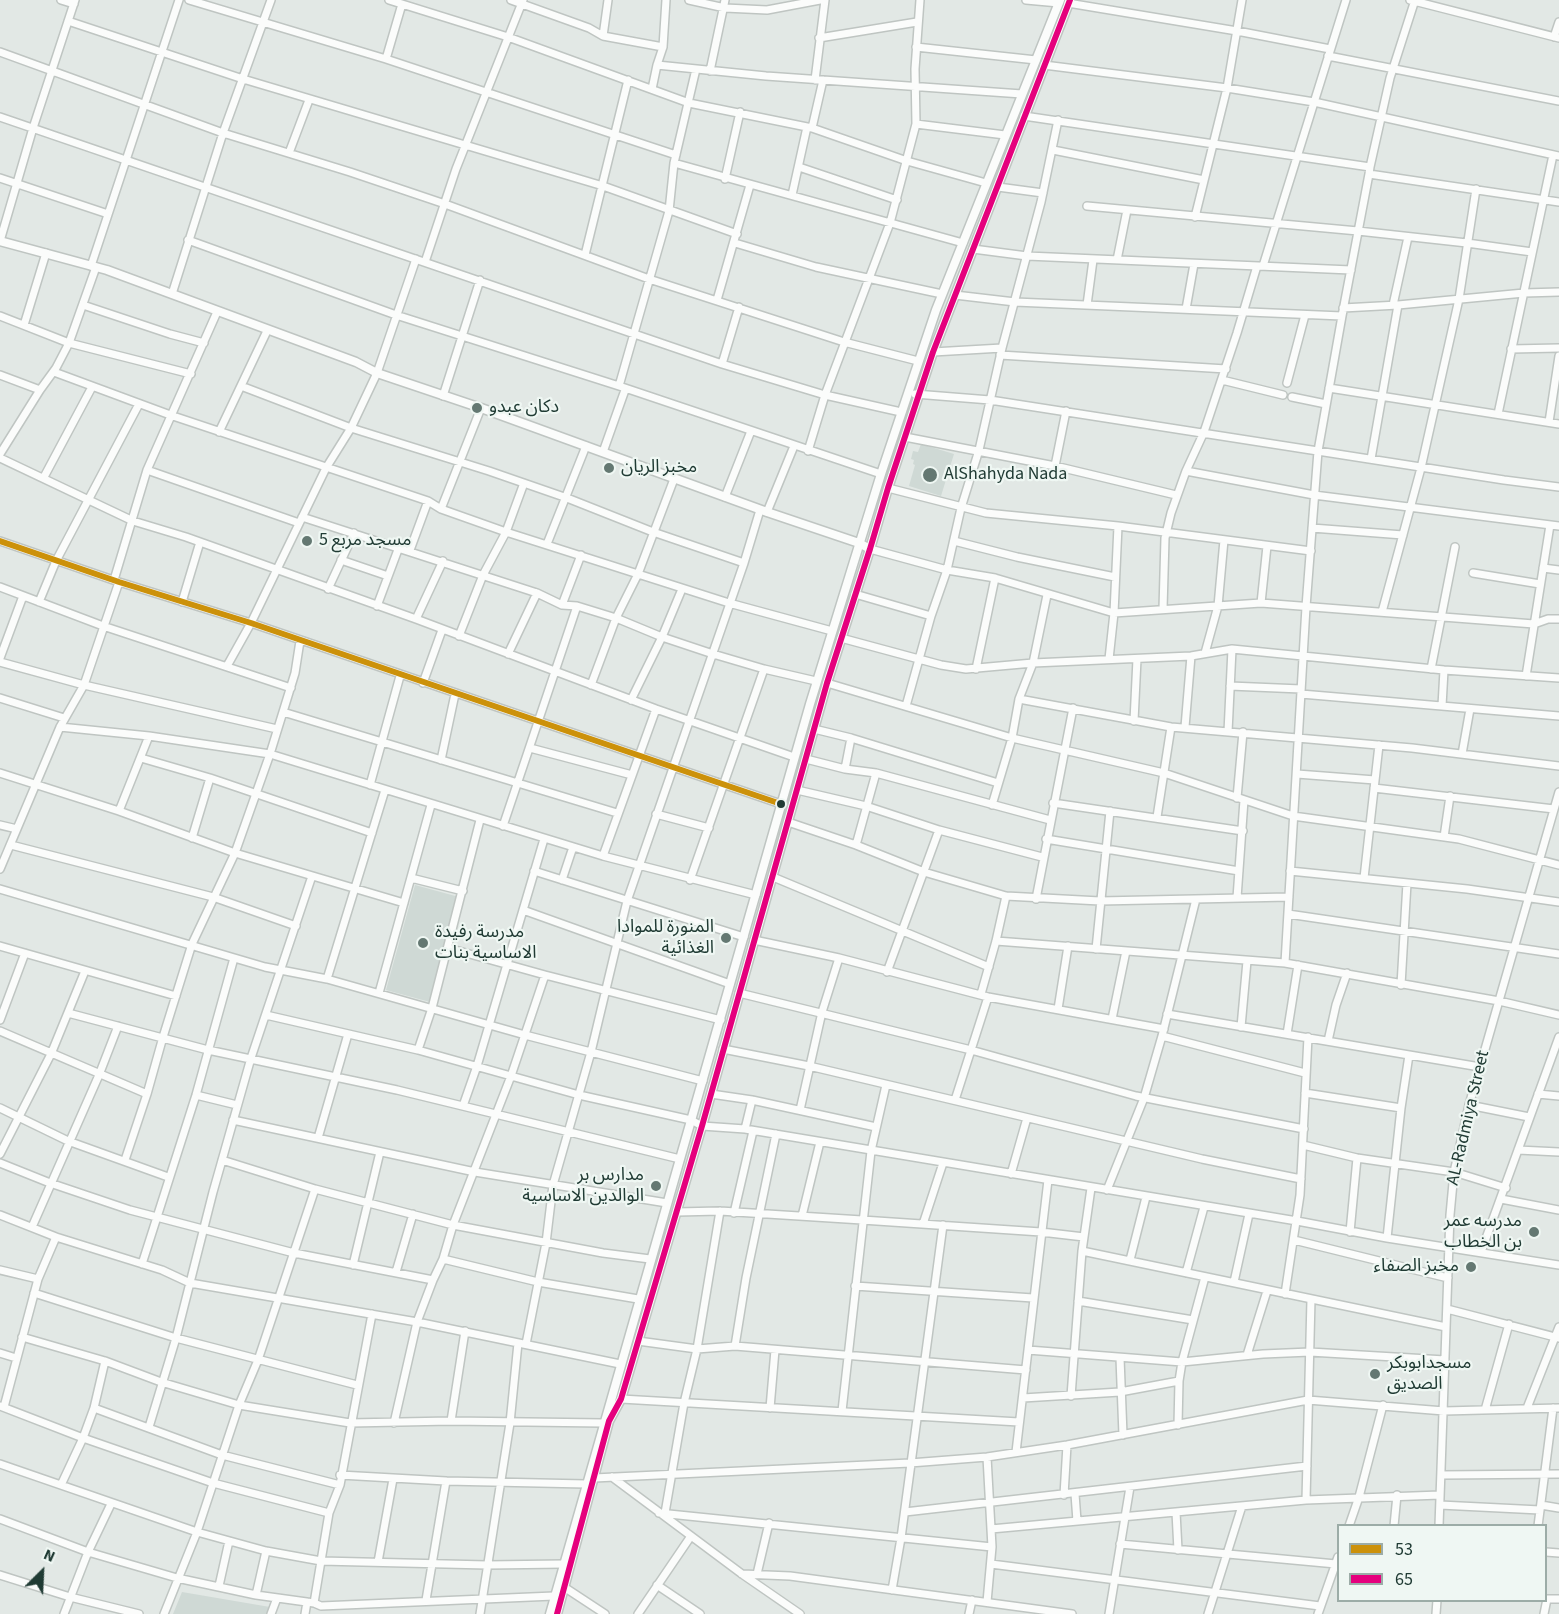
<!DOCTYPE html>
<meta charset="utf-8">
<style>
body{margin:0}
#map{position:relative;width:1559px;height:1614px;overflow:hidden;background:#e2e8e5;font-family:"Source Sans 3",sans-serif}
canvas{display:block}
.legend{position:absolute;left:1337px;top:1524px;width:210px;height:78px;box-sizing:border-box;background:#eff7f3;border:2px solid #9caca7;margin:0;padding:8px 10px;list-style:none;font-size:18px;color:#203b34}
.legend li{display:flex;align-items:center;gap:12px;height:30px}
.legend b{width:30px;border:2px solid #9caca7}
.north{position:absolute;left:12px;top:1542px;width:60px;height:60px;-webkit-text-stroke:4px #eff7f3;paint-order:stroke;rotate:24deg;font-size:16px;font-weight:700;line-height:24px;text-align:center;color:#203b34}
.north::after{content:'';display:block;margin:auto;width:21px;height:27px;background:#203b34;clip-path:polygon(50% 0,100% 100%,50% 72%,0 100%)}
</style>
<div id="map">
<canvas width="1559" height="1614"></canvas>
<ul class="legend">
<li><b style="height:8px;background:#cc910a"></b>53</li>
<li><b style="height:8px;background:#e5007d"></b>65</li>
</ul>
<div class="north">N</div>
</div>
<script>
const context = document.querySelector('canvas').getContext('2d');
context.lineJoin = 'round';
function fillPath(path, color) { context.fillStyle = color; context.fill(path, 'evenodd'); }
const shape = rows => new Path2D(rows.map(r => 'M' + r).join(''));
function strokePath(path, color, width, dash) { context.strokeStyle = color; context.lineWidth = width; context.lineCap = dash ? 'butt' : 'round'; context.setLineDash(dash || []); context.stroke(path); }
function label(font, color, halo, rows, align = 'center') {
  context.font = font + ' "Source Sans 3","Noto Sans Arabic",sans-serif'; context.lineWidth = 4.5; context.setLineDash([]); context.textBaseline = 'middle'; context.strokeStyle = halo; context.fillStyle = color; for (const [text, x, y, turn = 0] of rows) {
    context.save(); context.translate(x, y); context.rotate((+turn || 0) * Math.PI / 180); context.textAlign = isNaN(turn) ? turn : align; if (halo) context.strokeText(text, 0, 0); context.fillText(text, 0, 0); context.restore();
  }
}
fillPath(shape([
 [921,444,954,454,941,496,909,486,915,465,913,464,914,460,911,459,913,451,918,452],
 [415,885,459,897,430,1002,386,990],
 [182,1592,270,1607,267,1614,173,1614]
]), '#cfd9d5');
const minor = shape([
 [61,0,74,4],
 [189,0,386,59,676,155],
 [389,0,508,37,689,103,812,128,907,161,986,183],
 [511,0,589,28,603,36,663,47],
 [689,0,725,8,767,10,820,0],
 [1026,0,1059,3],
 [1410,0,1559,38],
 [1068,3,1237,31,1330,49],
 [68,21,243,79,603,186,737,234],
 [603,36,608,0],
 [1554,37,1559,22],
 [819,38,917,22],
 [916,47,1036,60],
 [0,52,223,133,350,172,445,204,649,279,844,342,918,361],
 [1328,56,1559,101],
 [386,59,402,4],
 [657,65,766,76,1022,94],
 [1044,65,1227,88,1314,102,1559,156],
 [710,71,725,0],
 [815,80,825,0],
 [652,89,657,65,663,47,666,0],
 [1024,116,1370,167,1369,174,1559,202],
 [0,117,722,364,825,395,901,412],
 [916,124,1005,135],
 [812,128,823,80],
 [1053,150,1204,180],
 [289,153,309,100],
 [674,163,963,243],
 [799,167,897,200],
 [1370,167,1390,78,1415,0],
 [0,178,108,214],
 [725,179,740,112],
 [998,187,1043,193],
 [792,195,807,127],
 [1087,206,1358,231,1467,243,1532,252],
 [1195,217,1227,88,1242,0],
 [188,240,396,315,619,386,881,474],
 [0,241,33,128,75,0],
 [735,243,816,267,942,294],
 [973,249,1027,256,1351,270],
 [585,255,628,80],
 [1117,260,1127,210],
 [425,262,456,169,523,0],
 [91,266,179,0],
 [1263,266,1346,0],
 [172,294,223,133,271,0],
 [955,295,1015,302,1342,316],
 [717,300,750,185],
 [83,305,170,334,204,343],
 [1087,305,1093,260],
 [1393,305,1408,237],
 [1343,308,1398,305,1524,293,1559,292],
 [1186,309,1194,264],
 [0,316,69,343,191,374],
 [24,325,46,253],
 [1511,349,1559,348],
 [933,352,1002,348],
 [1000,355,1226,369],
 [722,364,739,307],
 [54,372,173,416,428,501,441,509,506,532,729,603,832,631],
 [0,375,40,390],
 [1222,380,1283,395],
 [1287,383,1305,315],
 [241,386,351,428,489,471,567,498,653,532,744,563],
 [619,386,669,211,674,163,696,69],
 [1329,388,1559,424],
 [915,394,990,400,1504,480,1559,487],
 [443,396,480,280],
 [1292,397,1326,404],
 [1498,414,1553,155],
 [1549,422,1559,356],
 [219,432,267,331],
 [905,437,1055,466,1176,495],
 [808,451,825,395,890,223,916,124,915,69,920,0],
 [603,452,625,390],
 [0,454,40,390,56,368,69,343,96,267],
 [0,458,133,521,186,537,416,619,656,709,794,757],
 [1371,459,1398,305],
 [1055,466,1066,411],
 [147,470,299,523],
 [1186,471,1314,495,1559,526],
 [44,477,92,387],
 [888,488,986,513,1118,526,1311,551],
 [725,497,751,431],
 [441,509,481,408],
 [767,512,794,446],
 [302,517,537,593,562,605,577,606,616,618,662,637,713,654,764,669,816,681],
 [1312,528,1403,535],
 [0,541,119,582,251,623,781,804],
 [954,541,1017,557,1115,577],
 [547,544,586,446],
 [870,549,947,570,995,578,1114,613,1261,603,1534,624,1548,619,1559,619],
 [410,550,428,501],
 [341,560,388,576],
 [1543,568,1559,570],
 [1473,573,1540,584],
 [114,580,147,470,217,312],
 [0,587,103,626,291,688],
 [328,589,354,533],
 [855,594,931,616],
 [39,602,56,561,139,404],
 [182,602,200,542],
 [1261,603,1267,546],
 [562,605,581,555],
 [377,606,399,547],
 [1163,609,1165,538,1171,513,1186,471,1204,432,1237,333,1257,266],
 [1382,612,1421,468,1459,299,1476,189],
 [416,619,443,561],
 [459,636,483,575,506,532,524,483],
 [841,638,941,665,966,669,1033,663,1191,656,1232,649,1444,670,1559,678],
 [1205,653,1218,606,1224,540],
 [508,654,537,593],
 [0,658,23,596],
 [1109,659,1114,613,1118,526],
 [0,662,84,685,277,729],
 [227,666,251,623,326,468,351,428,377,373,416,259],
 [976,669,995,578],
 [1431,669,1455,547],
 [1526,676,1550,525],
 [423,683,442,630],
 [827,683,1012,738,1164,773,1293,816,1459,839,1559,865],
 [591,685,616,618,638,574,674,479],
 [1230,686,1301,689],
 [1301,694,1559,716],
 [0,698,64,718],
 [1019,699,1171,727,1412,748,1559,766],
 [631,700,662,637,682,589],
 [906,706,931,616,947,570,961,508,979,450,1002,348,1041,202,1058,120],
 [1442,706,1444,670],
 [283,712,617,813],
 [1134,721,1137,659],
 [60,727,149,736,270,754,603,856,756,895],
 [1185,727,1191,656],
 [814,729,851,738,998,783],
 [1228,732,1232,649],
 [530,748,632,775],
 [1462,754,1470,709],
 [141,758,210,778,372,833],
 [806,759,845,769,876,773,1050,820],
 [441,760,455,694],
 [845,769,851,738],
 [0,773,119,811,235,853,404,903],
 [1297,774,1375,780],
 [370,785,400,676],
 [1374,788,1554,809],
 [797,790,866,806,939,830,1042,857],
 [1237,798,1243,732],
 [1053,803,1243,831],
 [992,805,1012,738,1019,699,1033,663,1047,595],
 [119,811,149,736],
 [656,814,709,828],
 [1157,817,1171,727],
 [788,822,856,845,924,872,1006,896,1100,901,1289,897],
 [0,825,17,829],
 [503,826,577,606],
 [1444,837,1450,796],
 [192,838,210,778],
 [1046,839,1239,871],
 [11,845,213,897,296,926],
 [856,845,876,773],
 [603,856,656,709],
 [0,869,60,727,84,685,119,582],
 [534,871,744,937],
 [1290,871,1467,889,1559,902],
 [773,877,989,967],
 [411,878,463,891],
 [1364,878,1379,745],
 [562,880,573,847],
 [690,880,764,669],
 [0,889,265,967,327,979,525,1035,703,1081],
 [1237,898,1244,800],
 [1036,899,1073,708],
 [523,910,730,984],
 [1288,914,1559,954],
 [754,940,839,958,988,997,1164,1029],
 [996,941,1285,963,1499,1001,1559,1015],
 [0,946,176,996],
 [448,948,545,975,721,1020],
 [1096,949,1110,811],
 [1285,963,1306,607,1318,451,1342,316,1369,174],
 [887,972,939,830],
 [327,979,385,790],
 [1401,985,1407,883],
 [379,993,431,805],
 [739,993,971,1050,1136,1096,1304,1129],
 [981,994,996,941,1006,896],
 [1058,1009,1068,946],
 [68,1013,208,1050,397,1090,680,1159],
 [1167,1014,1480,1067],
 [266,1015,418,1050,579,1095,691,1120,702,1126,745,1129,1297,1221,1387,1238,1559,1265],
 [1112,1019,1126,951],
 [0,1020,25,953],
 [1241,1027,1247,961],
 [0,1031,147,1094],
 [1287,1034,1298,965],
 [1162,1036,1305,1073],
 [1328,1041,1336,1005,1347,973],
 [723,1049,809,1066,1202,1159,1301,1179],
 [418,1050,432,1008,480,820],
 [1305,1093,1401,1108],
 [711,1094,752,1100,876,1127],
 [1538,1094,1559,1096],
 [196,1095,237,1105],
 [955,1100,988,997],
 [1469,1105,1529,1117],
 [463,1106,477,1066,544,839],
 [0,1108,68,1141,168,1177],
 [800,1110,822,1012,839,958],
 [233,1120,475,1172,667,1203],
 [745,1129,752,1100],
 [318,1138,348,1034],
 [1303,1145,1357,1158,1454,1172,1506,1188],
 [1518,1150,1559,1152],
 [0,1154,51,1054,85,971],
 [125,1160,147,1094,163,1037,192,944,235,853,270,754,295,673,300,641],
 [222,1160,315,1189,453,1225,603,1253,650,1259],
 [0,1163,50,1183,130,1210,294,1253,433,1280],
 [1011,1174,1027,1118],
 [1107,1190,1144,1098,1162,1036,1196,899],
 [1501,1199,1559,1210],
 [677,1212,720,1211,862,1220,1041,1232,1084,1237],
 [734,1213,753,1131],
 [0,1215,56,1237,162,1270,190,1283,417,1322,620,1364],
 [802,1216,820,1142],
 [923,1224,943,1163],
 [32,1227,99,1075,118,1026],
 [1350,1232,1357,1158],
 [1387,1238,1401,1108,1409,1055],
 [1294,1240,1448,1278],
 [1082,1251,1446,1327],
 [1481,1252,1559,1037],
 [443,1259,538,1282,638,1299],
 [1130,1260,1146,1197],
 [142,1264,196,1095,234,958],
 [353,1265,380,1152],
 [0,1270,38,1279],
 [396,1272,413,1214],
 [1186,1273,1204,1207],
 [1234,1282,1249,1214],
 [855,1286,1033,1298],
 [34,1293,176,1338,357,1385],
 [1285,1294,1300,1195,1308,1037],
 [1078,1301,1193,1320],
 [1447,1309,1559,1338],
 [22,1337,105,1361,161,1382,239,1405,350,1423,451,1421,603,1423],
 [638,1341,697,1349,735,1346,1026,1370],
 [526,1344,546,1243,553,1185,591,1052,627,901,744,563,760,510],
 [735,1346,746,1278,776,1134],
 [1028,1350,1182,1362,1263,1354,1310,1352,1445,1360],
 [0,1353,16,1358],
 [1247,1355,1267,1291],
 [1120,1358,1123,1435],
 [1071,1396,1082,1251,1091,1188],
 [1023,1398,1120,1392,1179,1381],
 [621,1399,1019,1422],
 [0,1406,83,1438,213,1483,329,1513],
 [4,1407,38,1279,56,1237],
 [94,1408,222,1455,340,1485],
 [770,1408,775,1350],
 [1527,1408,1559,1327],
 [1485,1410,1509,1324],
 [842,1411,871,1151,886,1085],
 [451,1421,465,1331],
 [394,1423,417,1322,433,1280,443,1259,453,1225,511,1076,545,975],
 [1178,1425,1179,1381,1182,1362,1205,1277],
 [149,1427,176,1338,213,1192,251,1058,312,876],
 [1016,1452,1048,1180],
 [0,1464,197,1532,266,1551,321,1561,487,1565,564,1564],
 [340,1475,446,1481,586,1484,594,1478,910,1463,987,1457,1067,1445,1308,1400,1444,1411,1559,1408],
 [1441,1475,1559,1474],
 [612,1477,742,1574,800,1614],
 [61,1485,83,1438,94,1408,105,1361],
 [1075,1494,1077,1521],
 [1064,1495,1067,1445],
 [1306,1500,1311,1299],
 [1440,1505,1540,1510],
 [1541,1505,1559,1508],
 [905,1512,1307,1466],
 [1176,1512,1178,1550],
 [659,1513,992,1547],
 [665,1513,684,1403,697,1349,720,1211],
 [0,1519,88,1552,177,1578,256,1595,314,1603,321,1606,554,1596],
 [1349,1526,1359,1497,1383,1405],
 [1394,1526,1397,1495],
 [1439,1526,1450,1215,1454,1172,1469,1105,1559,792],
 [1538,1526,1553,1408],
 [991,1529,1306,1500,1440,1495],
 [1120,1544,1336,1564],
 [1546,1552,1559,1553],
 [378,1562,393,1479],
 [991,1564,1320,1606],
 [742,1574,790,1576,1072,1614],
 [757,1574,769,1523],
 [0,1575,70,1597,139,1614],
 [657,1585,700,1614],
 [219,1586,229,1541],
 [564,1587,605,1614],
 [892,1590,901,1538,943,1225],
 [256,1595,266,1551],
 [1546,1599,1559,1599],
 [426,1600,446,1481],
 [987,1602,992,1547,987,1457],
 [314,1603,329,1513,340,1485,372,1314],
 [64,1614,88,1552,111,1504],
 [164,1614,197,1532,239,1405,258,1360,315,1189],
 [271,1614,277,1598],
 [305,1614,307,1602],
 [480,1614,510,1423,518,1343],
 [638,1614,691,1536],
 [969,1614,972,1600],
 [1109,1614,1130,1487],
 [1208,1614,1242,1506],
 [1318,1614,1338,1557],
 [1436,1614,1437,1600],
 [1544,1614,1547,1599]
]);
const tertiary = shape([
 [0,241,107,270,356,362,377,373,481,408,767,512,859,543,870,549],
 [550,1614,810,704,881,474,936,310,1060,0],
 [557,1614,609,1421,621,1399,702,1126,827,683,870,549,888,488,933,352,1070,0]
]);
strokePath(minor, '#bfc5c2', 10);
strokePath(tertiary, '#bfc5c2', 11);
strokePath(minor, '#fbfcfb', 7);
strokePath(tertiary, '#fbfcfb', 8);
strokePath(shape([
 [0,541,119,582,251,623,781,804]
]), '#cc910a', 6);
strokePath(shape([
 [557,1614,609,1421,621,1399,702,1126,827,683,870,549,888,488,933,352,1070,0]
]), '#e5007d', 6);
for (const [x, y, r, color] of [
 [477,408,6,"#647872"],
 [609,468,6,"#647872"],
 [930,475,8,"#647872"],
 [307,541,6,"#647872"],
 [781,804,5,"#203b34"],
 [726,938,6,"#647872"],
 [423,943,6,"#647872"],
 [656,1186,6,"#647872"],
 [1534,1232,6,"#647872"],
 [1471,1267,6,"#647872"],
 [1375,1374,6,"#647872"]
]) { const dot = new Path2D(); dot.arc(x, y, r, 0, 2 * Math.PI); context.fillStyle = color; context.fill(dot); strokePath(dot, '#eff7f3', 2); }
label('18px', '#203b34', '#eff7f3', [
 ["دكان عبدو",489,408],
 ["مخبز الريان",621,468],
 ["AlShahyda Nada",944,475],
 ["مسجد مربع 5",319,541],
 ["المنورة للموادا",714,928,"right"],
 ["الغذائية",714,949,"right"],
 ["مدرسة رفيدة",435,933],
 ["الاساسية بنات",435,954],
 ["مدارس بر",644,1176,"right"],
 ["الوالدين الاساسية",644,1197,"right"],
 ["مدرسه عمر",1522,1222,"right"],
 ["بن الخطاب",1522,1243,"right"],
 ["مخبز الصفاء",1459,1267,"right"],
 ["مسجدابوبكر",1387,1364],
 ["الصديق",1387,1385]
], 'left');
label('18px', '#203b34', '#eff7f3', [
 ["AL-Radmiya Street",1469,1118,-77]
]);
</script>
